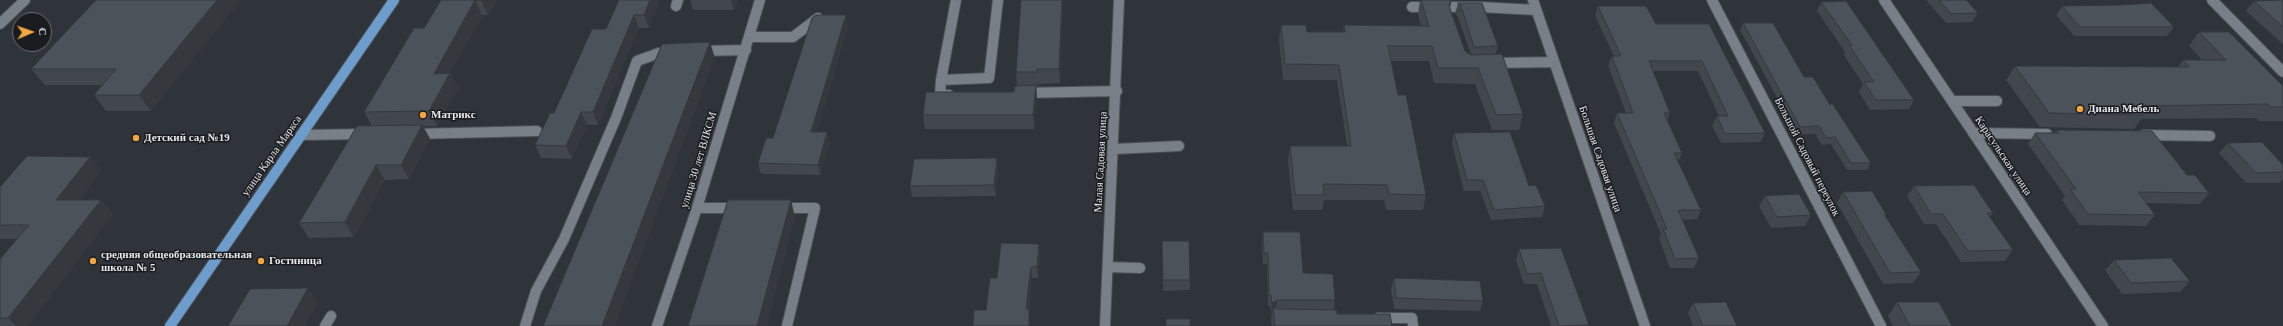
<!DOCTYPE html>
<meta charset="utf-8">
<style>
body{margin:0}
#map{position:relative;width:2283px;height:326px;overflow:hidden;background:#2e343a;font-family:"Times New Roman",serif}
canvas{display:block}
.north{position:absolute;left:12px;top:12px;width:40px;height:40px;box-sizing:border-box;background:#191b1e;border:1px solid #6a6d70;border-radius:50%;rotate:88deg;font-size:11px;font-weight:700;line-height:16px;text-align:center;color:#e4e7eb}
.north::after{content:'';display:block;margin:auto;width:14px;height:18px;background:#f2a541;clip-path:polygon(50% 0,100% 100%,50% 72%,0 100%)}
</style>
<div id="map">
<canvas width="2283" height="326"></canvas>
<div class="north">С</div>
</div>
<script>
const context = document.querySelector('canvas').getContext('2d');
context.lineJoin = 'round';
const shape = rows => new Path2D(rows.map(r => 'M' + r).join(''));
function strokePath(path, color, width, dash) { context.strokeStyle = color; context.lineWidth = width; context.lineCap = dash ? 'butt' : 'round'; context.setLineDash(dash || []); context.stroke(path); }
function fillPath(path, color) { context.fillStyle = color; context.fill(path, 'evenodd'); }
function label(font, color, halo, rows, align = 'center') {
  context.font = font + ' "Times New Roman",serif'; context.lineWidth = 3; context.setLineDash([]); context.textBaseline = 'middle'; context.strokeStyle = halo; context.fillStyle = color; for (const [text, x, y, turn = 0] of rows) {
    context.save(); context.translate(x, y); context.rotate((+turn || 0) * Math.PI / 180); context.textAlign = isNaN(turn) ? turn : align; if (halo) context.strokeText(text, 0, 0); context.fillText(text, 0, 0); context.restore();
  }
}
const minor = shape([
 [1533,0,1645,326],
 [1712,0,1881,326],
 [1884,0,2103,326],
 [2212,0,2283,72],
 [676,6,678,0],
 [1412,7,1480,7,1536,10],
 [0,24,25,0],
 [749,37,793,37,818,18],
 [700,51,746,50],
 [1492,63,1554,62],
 [941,80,956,0],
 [1023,93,1117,91],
 [949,95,940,95,941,80,989,78,998,0],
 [1952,101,1997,101],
 [1973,133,2047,134],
 [413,134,537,131],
 [301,135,365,134],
 [2143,135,2210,136],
 [1114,149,1179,146],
 [697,208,739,208],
 [781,208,815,208,787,326],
 [1108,267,1140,268],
 [1378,318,1412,318,1413,326],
 [325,326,331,316],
 [525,326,536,291,564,239,616,118,637,61,659,53,672,53],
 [657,326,697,208,760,0],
 [1105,326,1119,0]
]);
const major = shape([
 [170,326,394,0]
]);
strokePath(minor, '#4c5156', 12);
strokePath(major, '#4c5156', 12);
strokePath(minor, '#797f86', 10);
strokePath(major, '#6d9dcc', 10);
fillPath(shape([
 [96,0,151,111,106,111,94,95,102,85,45,85,31,69],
 [441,0,497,0,488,15,482,15,450,73,458,88,437,126,423,126,430,139,409,179,385,180,354,237,309,238,299,223,372,126,364,112,424,28],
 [619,0,658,0,659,3,649,28,639,28,598,125,587,125,572,159,541,158,535,145,554,113,606,29],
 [690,0,738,0,734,10,693,10],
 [1063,0,1060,83,1038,84,1038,86,1036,86,1037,99,1034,129,925,129,923,115,1014,92,1017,85,1016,72],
 [1420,0,1452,0,1450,8,1465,51,1471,55,1458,17,1455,14,1458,3,1498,46,1495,55,1523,114,1519,130,1492,130,1475,84,1434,83,1429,61,1391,61,1398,95,1426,195,1423,210,1386,210,1384,200,1324,200,1322,210,1293,210,1288,161,1290,146,1347,146,1337,80,1283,80,1279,40,1281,25,1307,32,1343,32,1344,25,1421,26,1418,14],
 [1927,0,1966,0,1978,13,1972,22,1946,23,1927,1],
 [2283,0,2283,44,2246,11,2254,1],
 [1821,2,1914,100,1909,109,1870,110,1859,92,1863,84,1844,55,1845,52,1817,11],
 [1598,6,1656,24,1709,24,1765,133,1761,142,1721,143,1712,126,1717,116,1719,116,1698,71,1653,71,1670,113,1667,121,1682,153,1678,162,1701,210,1697,219,1682,220,1699,258,1694,268,1670,268,1659,239,1661,234,1614,123,1617,113,1626,113,1608,66,1612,56,1614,56,1595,16],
 [2062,6,2174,27,2167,36,2074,36,2056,15],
 [1743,23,1830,105,1871,163,1867,170,1847,170,1831,144,1822,145,1815,134,1797,134,1740,30],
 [848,26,817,132,827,132,830,143,820,175,761,174,758,163,773,138],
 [2199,32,2283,86,2283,121,2259,121,2256,118,2141,119,2134,129,2040,127,2006,80,2015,66,2178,67,2183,60,2202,60,2189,46],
 [2056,130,2187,175,2209,193,2200,204,2146,203,2155,215,2146,226,2079,225,2062,200,2065,196,2028,144,2035,133,2054,133],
 [1454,133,1529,186,1545,206,1542,217,1491,220,1480,191,1464,191,1452,144],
 [2228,143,2283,165,2283,179,2280,183,2246,183,2219,153],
 [90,157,101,171,79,200,101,200,113,214,27,326,0,326,0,259,17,239,0,239,0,187],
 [997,158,998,169,996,196,912,197,910,186],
 [1914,186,1993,213,1990,217,2013,250,2005,261,1961,262,1936,224,1924,224,1907,196],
 [1843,192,1886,214,1885,216,1921,272,1913,283,1883,284,1837,203],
 [1765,196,1811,215,1805,226,1771,228,1759,206],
 [1263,232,1303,273,1335,300,1334,310,1337,314,1392,326,1272,326,1271,321,1272,312,1271,313,1270,306,1268,306,1267,264,1263,264,1262,243],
 [1162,241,1190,280,1190,290,1163,291],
 [1039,244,1040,254,1038,278,1032,278,1029,309,1030,320,1030,326,973,326,986,310,997,278],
 [1519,249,1589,325,1589,326,1551,326,1537,284,1524,284,1516,260],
 [2114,260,2190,281,2180,292,2122,294,2105,270],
 [1394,278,1483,301,1480,311,1394,309,1391,289],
 [1897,302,1952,326,1893,326,1888,316],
 [1693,303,1737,326,1693,326,1688,313]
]), '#41474d');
fillPath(shape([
 [217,0,241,0,151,111,139,95],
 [475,0,482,15,446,81,450,73,458,88,437,126,429,111,434,74],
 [481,0,497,0,488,15],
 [650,0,658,0,659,3,649,28,644,15],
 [731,0,738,0,734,10],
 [1062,0,1063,0,1060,83,1059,69],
 [634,15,639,28,598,125,593,112],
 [846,15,848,26,814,143,811,132],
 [710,42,715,58,615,326,602,326],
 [1036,85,1037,99,1034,129,1033,115],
 [581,112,587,125,572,159,566,146],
 [422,125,430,139,409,179,401,165],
 [827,132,830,143,820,175,818,165],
 [90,157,101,171,68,214,56,200],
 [997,158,998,169,996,196,994,185],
 [376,165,385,180,354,237,345,222],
 [101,200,113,214,27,326,16,326,8,318],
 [791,200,795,217,767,326,757,326],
 [1039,244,1040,254,1038,278,1037,267],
 [1031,267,1032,278,1027,320,1026,309],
 [308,288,318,302,305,326,287,326],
 [1277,300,1276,310,1273,307,1272,312,1271,313,1272,303],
 [1029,309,1030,320,1030,326,1029,326]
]), '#35393e');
const building = shape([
 [96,0,217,0,139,95,94,95,116,69,31,69,96,0],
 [441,0,482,0,475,0,434,74,450,73,429,111,364,112,414,28,424,28,441,0],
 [619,0,650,0,644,15,634,15,593,112,581,112,566,146,535,145,550,113,554,113,592,29,606,29,619,0],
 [1021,0,1062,0,1059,69,1037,69,1037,72,1016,72,1021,0],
 [1421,0,1451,0,1449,6,1465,51,1471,55,1502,54,1523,114,1496,115,1478,68,1438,68,1432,46,1388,46,1398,95,1406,95,1426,195,1389,194,1387,185,1323,184,1324,195,1295,195,1290,146,1351,146,1339,65,1285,64,1281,25,1306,25,1307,32,1345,32,1344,25,1429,26,1421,0],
 [1939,0,1966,0,1978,13,1951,14,1939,0],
 [2283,0,2283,27,2254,1,2281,0,2283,0],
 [1846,1,1914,100,1876,100,1864,82,1874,82,1849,45,1852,45,1821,2,1846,1],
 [1458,3,1482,3,1498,46,1474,47,1461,6,1458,3],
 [2151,3,2174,27,2080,27,2062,6,2122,5,2151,3],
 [1598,6,1646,6,1656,24,1709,24,1765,133,1725,134,1717,116,1728,116,1702,61,1649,61,1670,113,1664,113,1682,153,1674,153,1701,210,1678,210,1699,258,1675,259,1663,229,1667,229,1617,113,1633,113,1612,56,1621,56,1598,6],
 [816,15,846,15,811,132,827,132,818,165,758,163,766,138,773,138,812,18,816,15],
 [1743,23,1773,23,1804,77,1813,77,1830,105,1832,103,1871,163,1851,163,1835,137,1826,138,1819,126,1800,127,1743,23],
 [2199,32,2229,32,2283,86,2283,107,2271,107,2268,104,2137,106,2144,115,2049,113,2015,66,2189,67,2183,60,2226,60,2199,32],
 [710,42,602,326,543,326,662,44,710,42],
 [1036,85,1033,115,923,115,926,92,1014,92,1015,86,1036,85],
 [422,125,401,165,376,165,345,222,299,223,357,126,422,125],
 [2056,130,2152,131,2187,175,2195,175,2209,193,2138,192,2155,215,2088,214,2070,189,2076,189,2035,133,2059,133,2056,130],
 [1510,132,1529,186,1536,185,1545,206,1494,210,1483,180,1467,180,1454,133,1510,132],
 [2262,142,2283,165,2283,172,2256,173,2228,143,2262,142],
 [27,156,90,157,56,200,101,200,8,318,0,318,0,259,29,225,0,225,0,187,27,156],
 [997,158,994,185,910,186,914,159,997,158],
 [1974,185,1993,213,1987,213,2013,250,1968,251,1943,214,1931,214,1914,186,1974,185],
 [1872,191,1886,214,1884,214,1921,272,1890,273,1843,192,1872,191],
 [1799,194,1811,215,1777,217,1765,196,1799,194],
 [728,200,791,200,757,326,688,326,728,200],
 [1263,232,1300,232,1303,273,1333,274,1335,300,1277,300,1272,303,1271,295,1269,295,1268,253,1264,253,1263,232],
 [1162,241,1189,241,1190,280,1163,280,1162,241],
 [1001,243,1039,244,1037,267,1031,267,1026,309,1029,309,1029,326,973,326,974,310,986,310,990,278,997,278,1001,243],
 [1561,248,1589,325,1559,326,1541,273,1527,274,1519,249,1561,248],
 [2171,258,2190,281,2131,283,2114,260,2171,258],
 [1394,278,1480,281,1483,301,1396,298,1394,278],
 [308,288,287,326,228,326,250,289,308,288],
 [1726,302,1737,326,1703,326,1693,303,1726,302],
 [1897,302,1939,302,1952,326,1910,326,1897,302],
 [1273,307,1278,309,1337,310,1337,314,1390,314,1392,326,1275,326,1273,307],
 [1166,319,1190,319,1190,326,1166,326,1166,319]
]);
fillPath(building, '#4c5259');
strokePath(building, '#35393e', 1);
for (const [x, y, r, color] of [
 [2080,109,4,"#f2a541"],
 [423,115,4,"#f2a541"],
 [136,138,4,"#f2a541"],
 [93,261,4,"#f2a541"],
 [261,261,4,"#f2a541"]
]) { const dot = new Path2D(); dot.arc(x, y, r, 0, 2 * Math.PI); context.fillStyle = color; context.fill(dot); strokePath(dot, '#191b1e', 1.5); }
label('bold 11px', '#e4e7eb', '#191b1e', [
 ["Диана Мебель",2088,109],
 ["Матрикс",431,115],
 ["Детский сад №19",144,138],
 ["средняя общеобразовательная",101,255],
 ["школа № 5",101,268],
 ["Гостиница",269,261]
], 'left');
label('11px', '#e4e7eb', '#191b1e', [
 ["улица Карла Маркса",272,156,-55],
 ["Карасульская улица",2003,156,56],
 ["Большой Садовый переулок",1807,157,63],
 ["Большая Садовая улица",1600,159,71],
 ["улица 30 лет ВЛКСМ",699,160,-73],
 ["Малая Садовая улица",1101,162,-87]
]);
</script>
